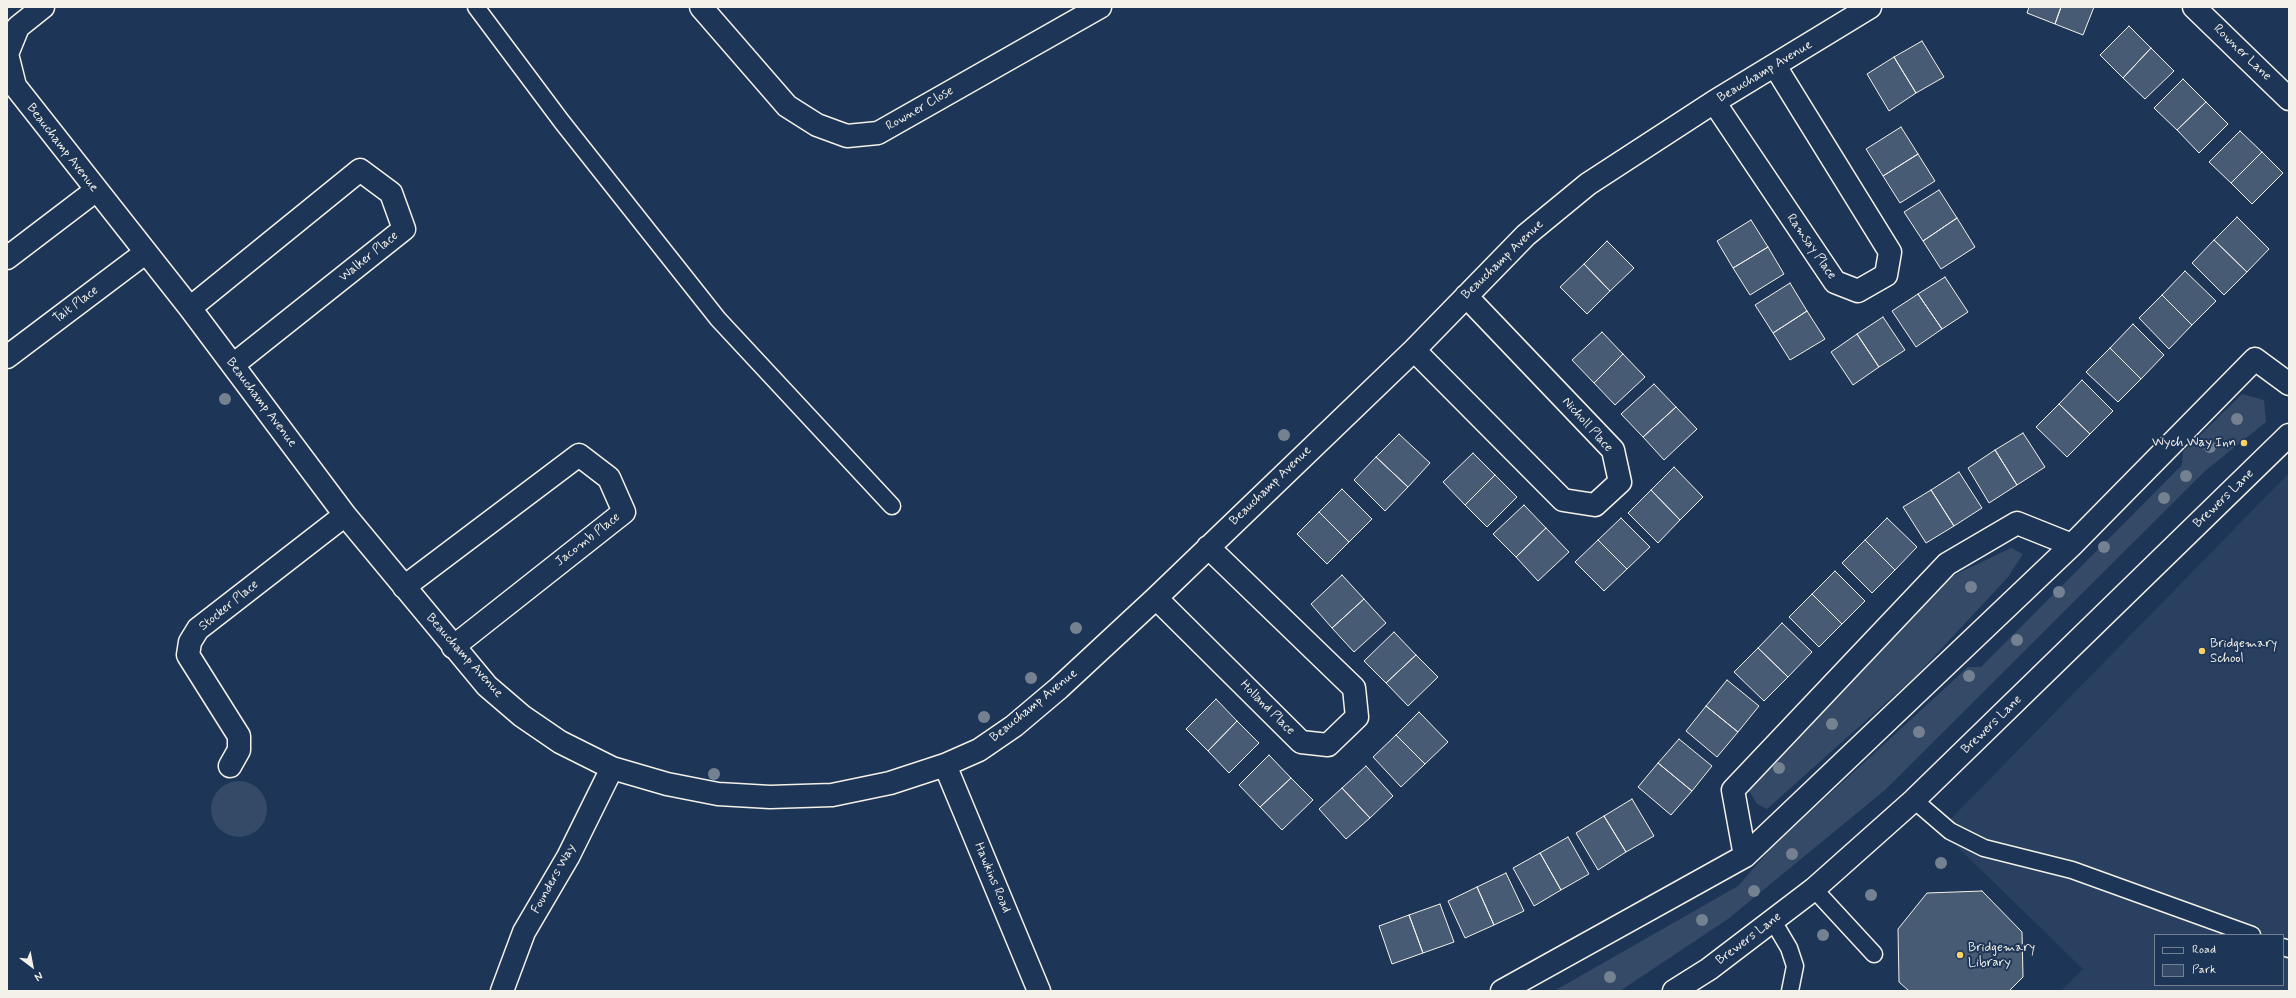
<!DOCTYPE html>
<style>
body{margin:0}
#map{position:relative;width:2296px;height:998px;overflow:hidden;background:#1d3557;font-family:Mynerve,sans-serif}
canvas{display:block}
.frame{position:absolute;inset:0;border:8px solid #f4f1e8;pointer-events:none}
.legend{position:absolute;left:2154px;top:934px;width:130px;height:52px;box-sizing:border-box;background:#1d3557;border:1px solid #738091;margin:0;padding:5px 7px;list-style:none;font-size:12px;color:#f4f1e8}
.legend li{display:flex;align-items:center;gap:8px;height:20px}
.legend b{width:20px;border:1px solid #738091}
.north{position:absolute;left:12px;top:946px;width:40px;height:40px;-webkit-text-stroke:3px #1d3557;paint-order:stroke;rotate:148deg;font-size:11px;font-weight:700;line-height:16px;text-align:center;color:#f4f1e8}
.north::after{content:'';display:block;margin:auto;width:14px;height:18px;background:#f4f1e8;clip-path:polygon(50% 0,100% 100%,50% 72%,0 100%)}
</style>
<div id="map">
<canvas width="2296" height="998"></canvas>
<div class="frame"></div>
<ul class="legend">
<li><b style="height:5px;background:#1d3557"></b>Road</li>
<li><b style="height:11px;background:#354a67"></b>Park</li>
</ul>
<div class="north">N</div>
</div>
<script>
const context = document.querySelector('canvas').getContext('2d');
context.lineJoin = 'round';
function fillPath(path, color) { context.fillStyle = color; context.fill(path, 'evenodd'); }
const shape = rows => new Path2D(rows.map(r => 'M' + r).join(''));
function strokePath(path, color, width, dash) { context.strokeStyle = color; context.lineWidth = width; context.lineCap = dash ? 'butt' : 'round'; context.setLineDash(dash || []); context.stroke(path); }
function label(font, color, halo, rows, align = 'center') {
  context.font = font + ' Mynerve,sans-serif'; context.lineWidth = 4; context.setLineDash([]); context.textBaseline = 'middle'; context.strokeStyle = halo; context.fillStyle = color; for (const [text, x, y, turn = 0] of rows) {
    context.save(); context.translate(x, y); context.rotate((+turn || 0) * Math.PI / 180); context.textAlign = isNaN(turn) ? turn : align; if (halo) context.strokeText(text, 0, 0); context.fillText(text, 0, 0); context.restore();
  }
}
fillPath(shape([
 [2289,473,2289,991,2061,991,2083,969,1940,830],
 [2155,935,2283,935,2283,985,2155,985]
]), '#2a4060');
fillPath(shape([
 [2242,394,2264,400,2266,422,2205,471,1885,790,1728,919,1620,991,1554,991,1738,886,1773,846,1968,667,1981,667,2182,465,2183,452],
 [2011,548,2023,554,2008,577,1917,675,1767,809,1757,804,1746,786,1946,579],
 '211 809a28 28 0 1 1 56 0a28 28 0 1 1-56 0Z'
]), '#354a67');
const building = shape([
 [2029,7,2061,7,2055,24,2027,13,2029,7],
 [2061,7,2094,7,2083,35,2055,24,2061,7],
 [2129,26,2151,48,2123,78,2100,55,2129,26],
 [1922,41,1944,77,1916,93,1894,57,1922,41],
 [2151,48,2174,71,2145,99,2123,78,2151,48],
 [1894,57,1916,93,1889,111,1867,74,1894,57],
 [2183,79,2206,102,2177,130,2154,108,2183,79],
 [2206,102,2228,124,2199,153,2177,130,2206,102],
 [1901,127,1918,154,1883,176,1866,149,1901,127],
 [2240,131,2262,152,2231,183,2209,162,2240,131],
 [2262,152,2283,173,2252,204,2231,183,2262,152],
 [1918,154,1935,181,1900,203,1883,176,1918,154],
 [1939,190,1957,218,1923,241,1904,212,1939,190],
 [2237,217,2269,249,2247,272,2214,240,2237,217],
 [1957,218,1975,247,1941,269,1923,241,1957,218],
 [1751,220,1768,247,1733,268,1717,241,1751,220],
 [2214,240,2247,272,2224,295,2192,263,2214,240],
 [1607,241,1634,268,1610,291,1584,264,1607,241],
 [1768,247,1784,274,1750,295,1733,268,1768,247],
 [1584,264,1610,291,1587,314,1560,287,1584,264],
 [2185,271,2216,301,2192,325,2162,295,2185,271],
 [1945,277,1968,312,1942,329,1918,294,1945,277],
 [1790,283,1807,311,1773,333,1755,305,1790,283],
 [1918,294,1942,329,1916,347,1892,311,1918,294],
 [2162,295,2192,325,2169,349,2139,318,2162,295],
 [1807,311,1825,339,1790,360,1773,333,1807,311],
 [1883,317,1905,350,1879,367,1857,334,1883,317],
 [2133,324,2164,355,2141,379,2110,348,2133,324],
 [1602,332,1623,354,1594,383,1572,360,1602,332],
 [1857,334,1879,367,1853,385,1831,352,1857,334],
 [2110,348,2141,379,2118,402,2086,372,2110,348],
 [1623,354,1645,377,1615,405,1594,383,1623,354],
 [2082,380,2113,411,2090,434,2059,404,2082,380],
 [1654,384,1676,407,1643,437,1621,414,1654,384],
 [2059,404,2090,434,2067,457,2036,427,2059,404],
 [1676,407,1697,429,1664,460,1643,437,1676,407],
 [2023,433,2045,467,2017,485,1995,450,2023,433],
 [1399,434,1430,463,1408,487,1376,457,1399,434],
 [1995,450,2017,485,1989,503,1968,468,1995,450],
 [1473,453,1495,475,1465,505,1443,482,1473,453],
 [1376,457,1408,487,1385,511,1354,480,1376,457],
 [1674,467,1703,497,1680,520,1651,490,1674,467],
 [1959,472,1982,508,1954,526,1931,490,1959,472],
 [1495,475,1517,497,1487,527,1465,505,1495,475],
 [1342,489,1372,519,1349,542,1319,512,1342,489],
 [1651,490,1680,520,1658,543,1628,513,1651,490],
 [1931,490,1954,526,1926,543,1903,507,1931,490],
 [1524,505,1546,528,1516,557,1493,534,1524,505],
 [1319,512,1349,542,1327,564,1297,534,1319,512],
 [1621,518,1650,547,1627,569,1598,540,1621,518],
 [1887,518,1917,547,1895,570,1865,540,1887,518],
 [1546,528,1569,552,1538,581,1516,557,1546,528],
 [1598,540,1627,569,1604,591,1575,562,1598,540],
 [1865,540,1895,570,1872,593,1842,563,1865,540],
 [1835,571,1865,601,1842,624,1812,594,1835,571],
 [1342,575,1364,599,1332,628,1311,604,1342,575],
 [1812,594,1842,624,1819,647,1789,617,1812,594],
 [1364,599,1386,623,1354,652,1332,628,1364,599],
 [1782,623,1812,652,1788,677,1758,648,1782,623],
 [1394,632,1416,655,1386,683,1364,661,1394,632],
 [1758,648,1788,677,1764,701,1734,672,1758,648],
 [1416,655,1438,677,1408,706,1386,683,1416,655],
 [1727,680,1759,706,1738,732,1706,706,1727,680],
 [1216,699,1237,721,1208,751,1186,729,1216,699],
 [1706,706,1738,732,1717,757,1686,731,1706,706],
 [1419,712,1448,742,1425,764,1396,735,1419,712],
 [1237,721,1259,743,1229,773,1208,751,1237,721],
 [1396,735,1425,764,1401,787,1373,757,1396,735],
 [1679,739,1712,766,1692,791,1658,763,1679,739],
 [1269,755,1291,778,1260,807,1239,785,1269,755],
 [1658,763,1692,791,1671,815,1638,787,1658,763],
 [1366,766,1393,796,1370,818,1342,788,1366,766],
 [1291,778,1313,800,1282,830,1260,807,1291,778],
 [1342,788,1370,818,1346,839,1319,809,1342,788],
 [1632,799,1654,836,1626,852,1604,816,1632,799],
 [1604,816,1626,852,1598,870,1576,833,1604,816],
 [1568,837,1589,874,1561,890,1540,853,1568,837],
 [1540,853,1561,890,1534,906,1513,868,1540,853],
 [1506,873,1524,911,1494,925,1477,887,1506,873],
 [1477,887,1494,925,1465,938,1448,901,1477,887],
 [1982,891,2022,932,2023,977,2009,991,1909,991,1899,982,1898,929,1927,893,1982,891],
 [1440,904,1454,942,1423,953,1409,915,1440,904],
 [1409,915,1423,953,1392,964,1379,926,1409,915]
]);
fillPath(building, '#485b74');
strokePath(building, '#f4f1e8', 1);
const lane = shape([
 [476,7,562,122,718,319,892,506],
 [1914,800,1950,831,1984,848,2072,870,2252,935],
 [1814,889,1874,954],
 [1773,921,1789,948,1795,966,1790,991],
 [2283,947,2289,949]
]);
const street = shape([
 [43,7,18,27,7,54,15,86,190,308,345,515,487,686,522,716,560,742,612,768,667,784,718,794,770,797,832,795,890,783,945,765,979,750,1014,726,1059,688,1156,598,1414,350,1526,235,1588,184,1714,102,1870,7],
 [701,7,787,106,817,125,847,136,878,133,1100,7],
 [1714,102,1835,282,1858,291,1886,275,1890,252,1775,66],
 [7,258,95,191],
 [190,308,360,170,391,193,404,229,233,365],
 [1414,350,1563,500,1595,505,1620,482,1613,450,1466,296],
 [7,357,145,253],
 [404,587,579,455,609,478,624,512,453,647],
 [1156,598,1301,742,1328,745,1357,717,1354,688,1208,547],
 [945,765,1039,991],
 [230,766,239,750,239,736,188,655,190,642,198,629,345,515],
 [1745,856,1733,790,1947,564,2017,523,2072,545],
 [502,991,524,932,568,857,612,768],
 [1502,991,1745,856,2072,545,2255,359,2289,384]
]);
const secondary = shape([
 [2194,7,2289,99],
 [1674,991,1709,969,1814,889,1914,800,2289,435]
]);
strokePath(lane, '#f4f1e8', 19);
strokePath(street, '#f4f1e8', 25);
strokePath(secondary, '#f4f1e8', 25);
strokePath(lane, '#1d3557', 16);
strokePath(street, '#1d3557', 22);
strokePath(secondary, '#1d3557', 22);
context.fillStyle = '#748191';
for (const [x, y] of [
 [225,399],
 [2237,419],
 [1284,435],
 [2210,447],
 [2186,476],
 [2164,498],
 [2104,547],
 [1971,587],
 [2059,592],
 [1076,628],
 [2017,640],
 [1969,676],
 [1031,678],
 [984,717],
 [1832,724],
 [1919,732],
 [1779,768],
 [714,774],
 [1792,854],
 [1941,863],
 [1754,891],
 [1871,895],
 [1702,920],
 [1823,935],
 [1610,977]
]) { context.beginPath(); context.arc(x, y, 6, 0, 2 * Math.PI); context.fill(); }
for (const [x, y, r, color] of [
 [2244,443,4,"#ffd166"],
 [2202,651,4,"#ffd166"],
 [1960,955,4,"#ffd166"]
]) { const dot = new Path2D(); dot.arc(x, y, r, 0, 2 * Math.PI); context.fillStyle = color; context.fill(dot); strokePath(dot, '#1d3557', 1.5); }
label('13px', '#f4f1e8', '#1d3557', [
 ["Rowner Lane",2242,53,44],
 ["Beauchamp Avenue",1765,72,-31],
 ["Rowner Close",920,109,-30],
 ["Beauchamp Avenue",62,148,52],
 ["Ramsay Place",1811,247,55],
 ["Walker Place",369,257,-39],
 ["Beauchamp Avenue",1503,260,-44],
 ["Tait Place",76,305,-37],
 ["Beauchamp Avenue",261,403,53],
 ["Nicholl Place",1587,425,48],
 ["Beauchamp Avenue",1271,486,-44],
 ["Brewers Lane",2224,499,-44],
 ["Jacomb Place",588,540,-38],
 ["Stocker Place",229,606,-39],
 ["Beauchamp Avenue",464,656,48],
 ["Beauchamp Avenue",1034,706,-39],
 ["Holland Place",1267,708,45],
 ["Brewers Lane",1992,725,-44],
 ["Hawkins Road",992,878,67],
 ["Founders Way",554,879,-61],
 ["Brewers Lane",1749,939,-37]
]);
label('13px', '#f4f1e8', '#1d3557', [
 ["Wych Way Inn",2236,443,"right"],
 ["Bridgemary",2210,644],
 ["School",2210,659],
 ["Bridgemary",1968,948],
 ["Library",1968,963]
], 'left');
</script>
